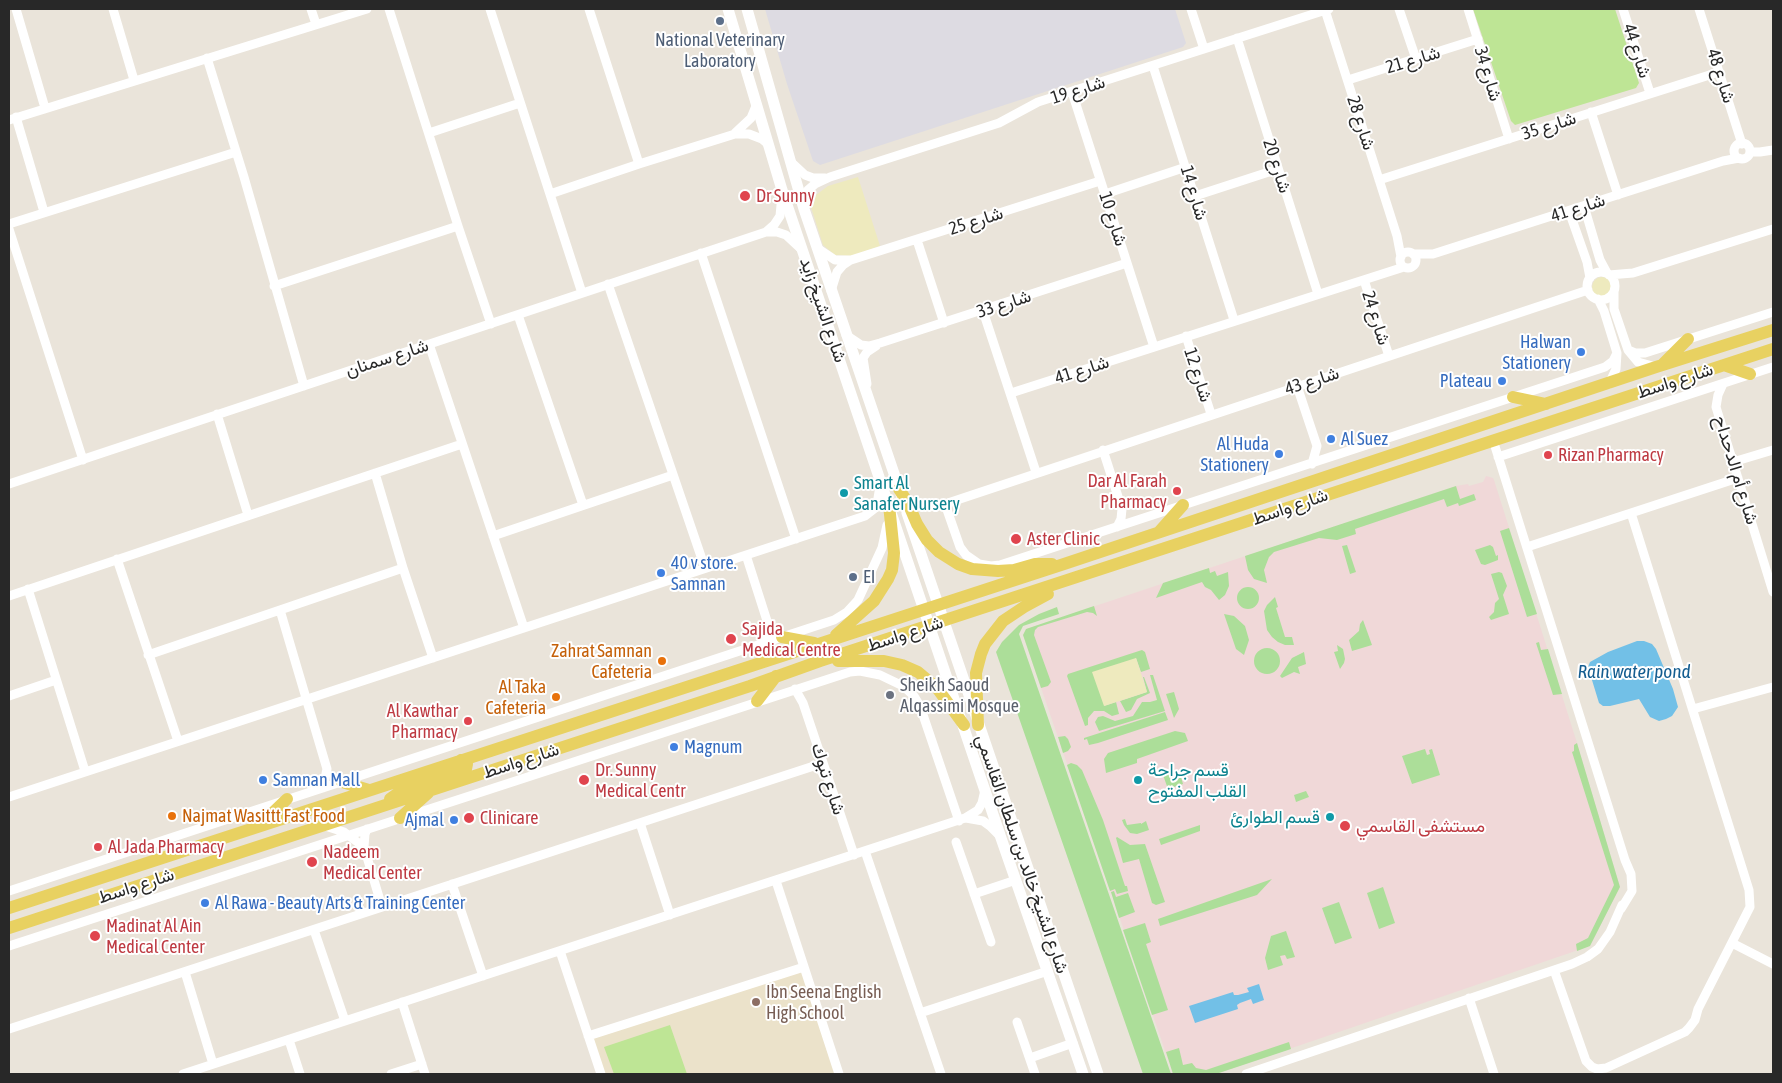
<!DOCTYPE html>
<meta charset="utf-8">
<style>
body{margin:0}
#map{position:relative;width:1782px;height:1083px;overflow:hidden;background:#eae4da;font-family:"Asap Condensed",sans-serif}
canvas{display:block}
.frame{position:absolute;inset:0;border:10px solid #282828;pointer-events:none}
</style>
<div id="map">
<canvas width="1782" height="1083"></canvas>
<div class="frame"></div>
</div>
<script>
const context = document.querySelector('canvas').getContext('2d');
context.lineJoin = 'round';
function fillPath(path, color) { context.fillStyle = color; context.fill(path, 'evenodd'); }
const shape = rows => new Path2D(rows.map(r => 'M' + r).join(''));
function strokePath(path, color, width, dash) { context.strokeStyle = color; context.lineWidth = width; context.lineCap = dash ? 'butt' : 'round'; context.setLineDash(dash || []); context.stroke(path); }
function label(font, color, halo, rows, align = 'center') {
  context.font = font + ' "Asap Condensed",Vazirmatn,sans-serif'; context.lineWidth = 4; context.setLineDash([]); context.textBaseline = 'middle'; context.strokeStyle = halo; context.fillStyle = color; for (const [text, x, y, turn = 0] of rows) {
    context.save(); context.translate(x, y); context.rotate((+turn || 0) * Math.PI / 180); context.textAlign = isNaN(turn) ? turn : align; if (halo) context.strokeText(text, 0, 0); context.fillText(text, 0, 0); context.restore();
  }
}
fillPath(shape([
 [765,9,1175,9,1186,43,1183,47,820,165,813,161,787,84]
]), '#dddbe2');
fillPath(shape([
 [804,967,839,1074,601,1074,588,1036]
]), '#ebe2ca');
fillPath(shape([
 [1486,476,1493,478,1494,480,1577,743,1620,887,1590,946,1216,1074,1173,1074,1023,635,1026,629,1456,486,1468,484,1469,486,1483,482]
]), '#f0d8d8');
fillPath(shape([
 [1456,486,1460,499,1474,494,1476,500,1459,506,1458,503,1447,507,1444,499,1355,529,1356,534,1337,540,1319,538,1274,552,1269,557,1264,570,1267,583,1254,579,1248,570,1245,556],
 [1509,528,1537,614,1527,617,1500,531],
 [1347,545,1356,572,1350,574,1342,546],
 [1490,545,1493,547,1496,556,1498,555,1498,560,1485,565,1481,564,1475,550],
 [1209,568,1210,573,1215,571,1217,576,1228,572,1229,586,1225,595,1219,600,1211,590,1205,587,1202,582,1156,598,1163,583],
 [1499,572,1502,573,1507,586,1503,595,1509,614,1491,620,1489,617,1494,612,1495,603,1499,599,1491,574],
 '1237 598a11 11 0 1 1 22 0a11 11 0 1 1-22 0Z',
 [1275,597,1278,607,1276,608,1285,637,1292,637,1294,645,1285,645,1278,642,1272,637,1267,630,1264,611,1267,605],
 [1094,606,1097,616,1093,613,1087,612,1038,627,1035,630,1034,635,1051,682,1048,686,1041,688,1023,635,1026,629],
 [1057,607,1059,614,1023,626,1019,634,1171,1074,1143,1074,996,652,1002,642,1019,625,1039,614],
 [1224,614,1234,616,1245,626,1249,640,1244,655,1236,649],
 [1363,620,1372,645,1352,651,1349,640,1359,631,1360,624],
 [1539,642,1541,650,1548,649,1562,694,1553,695,1536,643],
 [1337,645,1343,649,1345,659,1344,663,1340,669,1334,652,1338,651],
 '1254 661a13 13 0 1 1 26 0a13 13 0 1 1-26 0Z',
 [1142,650,1145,652,1150,669,1141,672,1136,658,1104,706,1116,702,1119,714,1112,716,1104,711,1094,711,1088,718,1088,725,1085,726,1067,676,1068,674],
 [1304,652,1306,664,1298,667,1300,674,1294,672,1282,678,1280,676,1292,658],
 [1150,675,1153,675,1165,711,1099,731,1095,722,1098,717,1103,716,1115,721,1133,716,1142,702,1150,702,1157,700],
 [1143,677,1144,677,1150,693,1137,699,1131,710,1126,712,1120,701,1147,692],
 [1174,692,1179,709,1174,718,1166,694],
 [1165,712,1168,720,1098,743,1089,745,1087,739,1084,740,1084,738],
 [1175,731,1185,733,1188,741,1137,759,1137,763,1106,773,1104,759,1108,753],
 [1065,736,1068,739,1071,747,1068,751,1063,753,1058,737],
 [1577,743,1620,887,1590,946,1577,951,1576,944,1588,938,1614,885,1572,752,1574,751,1574,745],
 [1425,749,1427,755,1430,754,1429,750,1432,749,1440,775,1412,784,1402,756],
 [1071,763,1077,765,1082,770,1103,820,1125,886,1127,886,1128,891,1117,894,1115,889,1110,891,1067,765],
 [1179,770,1183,784,1168,789,1163,775],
 [1306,791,1309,797,1296,802,1294,795],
 [1125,819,1127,825,1141,823,1141,824,1146,821,1149,830,1137,834,1130,833,1124,825,1122,820],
 [1200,825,1200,831,1161,845,1159,839],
 [1117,837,1130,845,1145,844,1165,902,1156,905,1152,903,1139,859,1123,863,1116,838],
 [1272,879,1257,895,1160,926,1158,919],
 [1383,887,1395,923,1379,929,1367,893],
 [1114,891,1116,897,1128,893,1135,912,1119,918,1111,892],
 [1339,902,1352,938,1335,944,1322,908],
 [1145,923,1151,942,1146,944,1168,1010,1152,1015,1123,930],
 [1286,931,1295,957,1287,959,1285,955,1280,956,1283,965,1268,970,1265,958,1271,936],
 [1289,1042,1291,1049,1216,1074,1173,1074,1166,1052,1179,1048,1183,1065,1192,1063,1196,1068,1206,1070]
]), '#acde99');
fillPath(shape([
 [858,177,880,246,851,256,835,255,823,245,811,207,816,195,828,186],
 '1592 287a10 10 0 1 1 20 0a10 10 0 1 1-20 0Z',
 [1136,658,1147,692,1104,706,1092,672]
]), '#eeeabe');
fillPath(shape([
 [1473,9,1615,9,1639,83,1636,88,1515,125,1511,121],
 [670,1025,687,1074,614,1074,604,1047]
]), '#bee595');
fillPath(shape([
 [1637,641,1644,641,1652,644,1656,649,1673,689,1678,707,1672,716,1666,719,1659,721,1650,717,1639,699,1610,706,1603,706,1599,703,1588,667,1590,662,1608,652],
 [1259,984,1264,1000,1253,1004,1251,999,1240,1003,1237,1005,1238,1009,1195,1023,1189,1006,1233,992,1234,995,1238,995,1249,992,1247,988]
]), '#72c0e7');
strokePath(shape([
 [16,9,45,108],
 [113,9,134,80],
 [311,9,316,24],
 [389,9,458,226,491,324],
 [490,9,582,293],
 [1191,9,1204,49],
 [1399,9,1416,59],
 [1468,9,1509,139],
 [1623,9,1650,93],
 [1699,9,1742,144],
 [1325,10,1397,236,1401,257],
 [1237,38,1318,294],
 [207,58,244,177,304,386],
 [1153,66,1234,320],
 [1348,80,1478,39],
 [1072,92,1154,347],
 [1591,112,1618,195],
 [16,117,44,212],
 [9,120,367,9],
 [429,133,520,103],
 [735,133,751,118,756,106],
 '1734 151a8 8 0 1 1 16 0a8 8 0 1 1-16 0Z',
 [1750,152,1760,152,1773,150],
 [791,162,805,175,813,178,825,178],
 [639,164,735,134,749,134,762,139,768,144],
 [1379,180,1719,72],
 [550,194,639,164,589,9],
 [1105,194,1186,167],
 [1195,196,1278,169],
 [1584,206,1600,260,1607,273],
 [804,207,805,198,808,190,815,184,830,177,999,123,1038,102,1329,9],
 [1569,211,1587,262,1590,278],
 [9,224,236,152],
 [9,229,83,460],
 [766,232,774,225,780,216,782,195],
 [917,240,944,323],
 [817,248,835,260,851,260,1100,181],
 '1400 260a8 8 0 1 1 16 0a8 8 0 1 1-16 0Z',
 [701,253,796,539],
 [1413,254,1433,254,1723,161,1739,158],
 '1587 286a14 14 0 1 1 28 0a14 14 0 1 1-28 0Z',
 [1609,275,1633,273,1773,229],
 [1364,280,1389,356],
 [608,284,705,568],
 [274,286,458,226],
 [1588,290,945,504,960,547,966,555,979,564,991,566,1000,565,1605,367,1613,361,1617,353],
 [831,291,837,272,843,265,849,261],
 [1614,292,1614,309,1628,350,1638,362,1656,367],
 [1598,299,1604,311,1617,353,1616,369,1609,384],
 [983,311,1036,472],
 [518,315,583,505],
 [846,335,861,345,869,346,880,343,1127,263],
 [1186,336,1211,414],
 [429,344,524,628],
 [1628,350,1635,353,1645,353,1773,312],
 [867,384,863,358,867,352,876,346],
 [1723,384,1718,395,1716,407,1773,592],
 [1297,386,1317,446,1312,464],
 [1011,393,1404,267],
 [217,414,248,515],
 [1493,440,1625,860,1631,874,1632,891,1621,909],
 [1103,450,1122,509,1121,519,1117,527],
 [1498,457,1773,367],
 [1733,462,1773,450],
 [375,473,403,568],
 [9,484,766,232,777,232,786,235,800,248],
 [493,536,673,475],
 [1527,547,1738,478],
 [746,555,768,624,767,635,761,645],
 [117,559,178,741],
 [28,589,85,771],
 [9,596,462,444],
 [148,655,280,610],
 [795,689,803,703,854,855],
 [9,696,56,680],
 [1693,709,1773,687],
 [323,788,327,769,280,610,403,568,433,658],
 [9,797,865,516,874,509,877,504,880,486],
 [966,818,983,821,990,826,999,835],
 [640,823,670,915],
 [322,825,344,832,364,847],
 [367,829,365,834,364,847,382,907],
 [956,842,991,942],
 [865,851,941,1074],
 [776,881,839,1074],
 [452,884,483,976],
 [9,891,834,620,847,612,858,600,882,548,887,525],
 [974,894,1016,880],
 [314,930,345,1021],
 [1732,943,1773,964],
 [9,946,850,672,860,671,880,675,903,686,914,696,920,706,959,821],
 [560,951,601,1074],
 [1554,970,1586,1061,1592,1067,1597,1069,1606,1068,1685,1032,1689,1028,1695,1020,1698,1009,1750,907,1749,890,1631,513],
 [185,972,213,1064],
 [1469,998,1494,1074],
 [402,1002,425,1074],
 [920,1013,1048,971],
 [1017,1022,1035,1074],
 [9,1029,823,763],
 [588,1036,804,967],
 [289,1040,300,1074],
 [1030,1058,1073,1043],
 [183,1074,965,818,978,810,982,803,985,790],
 [391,1074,422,1064],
 [1246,1074,1572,964,1587,957,1598,949,1610,932,1622,905]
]), '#fff', 9);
strokePath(shape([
 [728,9,782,190,1001,838,1083,1074],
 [747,9,804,209,902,497],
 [907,513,1098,1074]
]), '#fff', 11);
strokePath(shape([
 [1663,364,1688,339],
 [1724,365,1750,374],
 [1513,397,1546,404],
 [899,489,908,503,917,524,927,540,939,552,958,564,972,569,998,571,1014,570,1035,564,1052,564],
 [1159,532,1183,505],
 [836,635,874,601,888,579,892,570,894,553,889,505],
 [782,637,814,643],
 [838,661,884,661,902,665,918,672,937,688,964,725],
 [757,701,776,676],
 [978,725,976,673,981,654,985,644,1003,621,1024,607,1048,594],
 [342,782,369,790],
 [390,799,404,789,466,769,467,764,461,760],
 [400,818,428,793],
 [260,825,287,799],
 [9,908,1064,564,1656,367,1773,330],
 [9,928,750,686,820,661,1773,349]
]), '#e8d161', 12);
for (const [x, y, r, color] of [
 [720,21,5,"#5c6f8a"],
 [745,196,6,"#e0444e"],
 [1581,352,5,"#3f7fe0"],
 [1502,381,5,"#3f7fe0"],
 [1331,439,5,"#3f7fe0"],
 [1279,454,5,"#3f7fe0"],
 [1548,455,5,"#e0444e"],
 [1177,491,5,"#e0444e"],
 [844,493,5,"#0f9aa8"],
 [1016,539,6,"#e0444e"],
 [661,573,5,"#3f7fe0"],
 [853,577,5,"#5c6f8a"],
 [731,639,6,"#e0444e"],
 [662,661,5,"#e8710a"],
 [890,695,5,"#6b7280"],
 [556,697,5,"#e8710a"],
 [468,721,5,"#e0444e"],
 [674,747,5,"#3f7fe0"],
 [263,780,5,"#3f7fe0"],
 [584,780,6,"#e0444e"],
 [1138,780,5,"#0f9aa8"],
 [172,816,5,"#e8710a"],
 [1330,817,5,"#0f9aa8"],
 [469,818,6,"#e0444e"],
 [454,820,5,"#3f7fe0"],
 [1345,826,6,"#e0444e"],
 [98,847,5,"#e0444e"],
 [312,862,6,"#e0444e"],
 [205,903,5,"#3f7fe0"],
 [95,936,6,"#e0444e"],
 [756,1002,5,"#8d6e63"]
]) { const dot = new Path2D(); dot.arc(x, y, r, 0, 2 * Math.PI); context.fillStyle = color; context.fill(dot); strokePath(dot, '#fff', 2); }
label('18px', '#4e5e75', '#fff', [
 ["National Veterinary",720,40],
 ["Laboratory",720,61],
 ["EI",863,577,"left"]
]);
label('18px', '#282828', '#fff', [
 ["شارع 44",1637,51,72],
 ["شارع 21",1413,60,-17],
 ["شارع 34",1488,74,73],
 ["شارع 48",1721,76,72],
 ["شارع 19",1078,90,-18],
 ["شارع 28",1361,123,72],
 ["شارع 35",1549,126,-18],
 ["شارع 20",1277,166,72],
 ["شارع 14",1194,193,73],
 ["شارع 41",1578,208,-18],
 ["شارع 10",1113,219,72],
 ["شارع 25",976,221,-18],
 ["شارع 33",1004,304,-18],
 ["شارع الشيخ زايد",823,310,71],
 ["شارع 24",1376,318,72],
 ["شارع سمنان",387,358,-18],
 ["شارع 41",1082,370,-18],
 ["شارع 12",1198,375,72],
 ["شارع 43",1312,381,-18],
 ["شارع واسط",1675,381,-18],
 ["شارع أم الدحداح",1736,470,73],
 ["شارع واسط",1290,507,-19],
 ["شارع واسط",905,634,-18],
 ["شارع واسط",521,761,-18],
 ["شارع تبوك",828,779,72],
 ["شارع الشيخ خالد بن سلطان القاسمي",1022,854,71],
 ["شارع واسط",136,886,-18]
]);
label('18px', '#be3a42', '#fff', [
 ["Dr Sunny",756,196],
 ["Rizan Pharmacy",1558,455],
 ["Dar Al Farah",1167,481,"right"],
 ["Pharmacy",1167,502,"right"],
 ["Aster Clinic",1027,539],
 ["Sajida",742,629],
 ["Medical Centre",742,650],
 ["Al Kawthar",458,711,"right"],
 ["Pharmacy",458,732,"right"],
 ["Dr. Sunny",595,770],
 ["Medical Centr",595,791],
 ["Clinicare",480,818],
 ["مستشفى القاسمي",1356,826],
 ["Al Jada Pharmacy",108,847],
 ["Nadeem",323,852],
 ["Medical Center",323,873],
 ["Madinat Al Ain",106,926],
 ["Medical Center",106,947]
], 'left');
label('18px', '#366cbe', '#fff', [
 ["Halwan",1571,342,"right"],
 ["Stationery",1571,363,"right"],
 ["Plateau",1492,381,"right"],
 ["Al Suez",1341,439],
 ["Al Huda",1269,444,"right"],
 ["Stationery",1269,465,"right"],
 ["40 v store.",671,563],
 ["Samnan",671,584],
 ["Magnum",684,747],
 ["Samnan Mall",273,780],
 ["Ajmal",444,820,"right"],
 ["Al Rawa - Beauty Arts & Training Center",215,903]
], 'left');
label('18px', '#0d838f', '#fff', [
 ["Smart Al",854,483],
 ["Sanafer Nursery",854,504],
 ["قسم جراحة",1148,770],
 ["القلب المفتوح",1148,791],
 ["قسم الطوارئ",1320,817,"right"]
], 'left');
label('18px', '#c56008', '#fff', [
 ["Zahrat Samnan",652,651],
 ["Cafeteria",652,672],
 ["Al Taka",546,687],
 ["Cafeteria",546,708],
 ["Najmat Wasittt Fast Food",182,816,"left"]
], 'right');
label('18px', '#5b616d', '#fff', [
 ["Sheikh Saoud",900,685],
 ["Alqassimi Mosque",900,706]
], 'left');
label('18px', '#785e54', '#fff', [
 ["Ibn Seena English",766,992],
 ["High School",766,1013]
], 'left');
label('italic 19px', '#145d90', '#fff', [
 ["Rain water pond",1634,672]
]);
</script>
